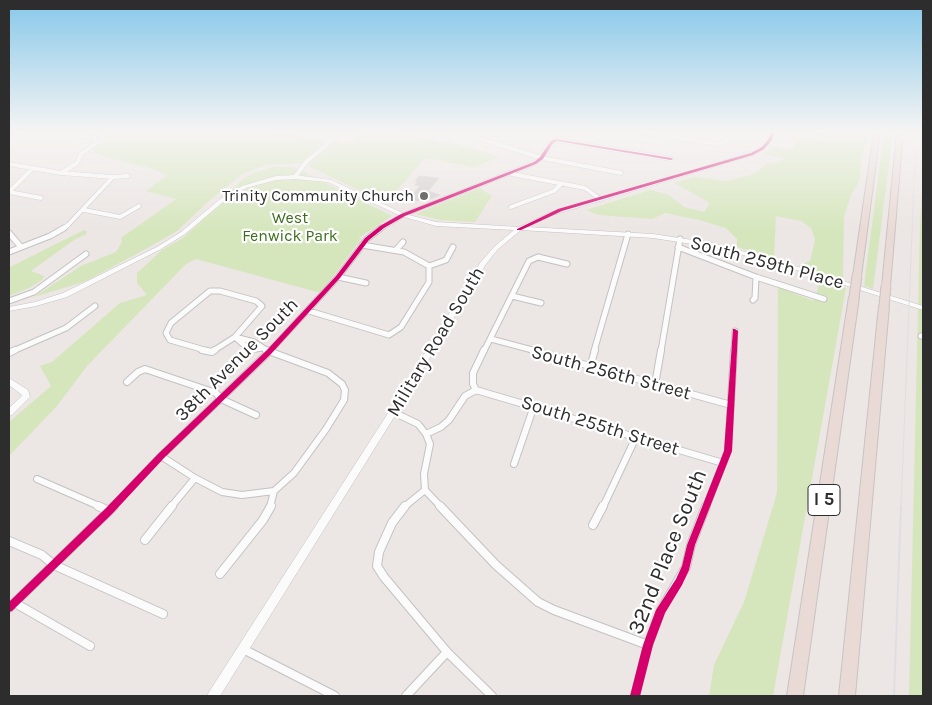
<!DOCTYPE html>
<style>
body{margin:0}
#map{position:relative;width:932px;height:705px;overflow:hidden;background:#ece6e4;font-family:Karla,sans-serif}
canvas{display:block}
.frame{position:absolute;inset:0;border:10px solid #2d2d2d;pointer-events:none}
</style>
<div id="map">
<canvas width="932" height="705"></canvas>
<div class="frame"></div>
</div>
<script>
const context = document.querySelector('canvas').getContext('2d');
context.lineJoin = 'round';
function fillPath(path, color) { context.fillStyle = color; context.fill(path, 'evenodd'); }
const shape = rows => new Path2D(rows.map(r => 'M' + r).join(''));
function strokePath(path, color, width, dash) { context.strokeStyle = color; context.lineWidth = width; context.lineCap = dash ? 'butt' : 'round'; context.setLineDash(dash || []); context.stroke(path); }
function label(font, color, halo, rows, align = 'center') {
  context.font = font + ' Karla,sans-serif'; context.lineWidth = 4.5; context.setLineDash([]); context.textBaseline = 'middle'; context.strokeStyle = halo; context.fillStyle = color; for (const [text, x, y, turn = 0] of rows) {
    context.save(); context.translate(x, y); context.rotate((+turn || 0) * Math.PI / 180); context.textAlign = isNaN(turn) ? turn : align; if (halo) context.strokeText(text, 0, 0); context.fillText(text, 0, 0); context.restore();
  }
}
fillPath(shape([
 [107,132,276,132,325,142,301,163,266,165,242,174,209,201,177,231,142,251,86,281,34,297,81,266,116,252,122,242,121,238,176,199,146,191,167,175,151,168,112,159,93,152,92,150,104,142],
 [363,132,389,132,413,136,417,132,420,132,416,137,466,146,500,157,474,167,425,158,386,203,308,166,335,141,350,144],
 [815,132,870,132,861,160,860,180,851,195,844,217,843,279,798,266,810,261,815,240,811,228,801,221,776,216,774,258,737,247,737,239,726,228,699,220,665,213,652,219,598,215,586,210,650,190,669,195,684,207,704,212,710,203,674,183,694,177,727,181,754,174,767,163,776,163,785,158,761,154,775,147,788,150,793,148,795,141,791,137,821,141,824,138,811,133],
 [884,132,893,132,873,289,864,286],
 [273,167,292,167,302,171,392,216,360,237,359,239,362,238,331,279,321,291,317,292,196,259,186,264,87,366,57,406,9,456,9,422,51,386,40,366,52,362,120,303,147,295,137,283,137,273,162,250,183,238,226,199,250,187,246,185,228,194,243,179,254,173],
 [923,169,923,696,909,696,920,225],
 [480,188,492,196,475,222,441,220,415,214],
 [84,230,87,232,86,234,74,240,31,271,44,276,42,280,29,288,9,296,10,267],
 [820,281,846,288,773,696,709,696,714,665,744,602,777,493,778,287,814,301]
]), '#d5e6bc');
const building = shape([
 [419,176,439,178,428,191,440,195,431,199,422,197,418,201,412,200,414,198,410,197,420,186,415,185,418,182,415,181,419,176]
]);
fillPath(building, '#d2cfcd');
strokePath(building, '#d7d2d0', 1);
const streetFar3 = shape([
 [288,132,333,140],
 [446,132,478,138,542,158,621,173],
 [637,132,717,144,725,142,735,132],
 [9,164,61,173,113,177,128,176],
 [61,173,77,163,81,154,97,142,93,138,81,136],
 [512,174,585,188,600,199],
 [295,177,306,162,342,132],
 [9,192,32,169],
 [9,192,41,198],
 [511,207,554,191,561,184],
 [84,210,120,217,139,206],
 [62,229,68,225,113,177],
 [380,229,403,215,535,163,542,158,552,142,556,140,671,159]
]);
const streetFar2 = shape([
 [9,233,21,247],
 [362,245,404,252,429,266],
 [678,247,756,277,824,299],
 [396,250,403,242],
 [9,252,50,236,64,228],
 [429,266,446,260,453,247],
 [338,277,366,283],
 [512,296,541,303],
 [753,300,755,298,756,277],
 [9,301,34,292,86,254],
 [309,311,389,335,401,327,429,282,429,266],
 [921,336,923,336],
 [235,337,245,346,256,349,262,348],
 [235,337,254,342,268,351],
 [491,339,536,351],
 [13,351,66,328,95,306],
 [208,351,170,340,166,333,171,323,210,291,220,291,256,301,262,306,235,337,213,351],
 [270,351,338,277,367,239,381,228],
 [484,351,529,261,538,257,567,264],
 [594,351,628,234],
 [661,351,680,239],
 [734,351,735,331]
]);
const streetFar1 = shape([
 [202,350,212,352,215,350],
 [266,350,328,373,342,384,345,390,344,400,326,429,294,473,274,491,270,507],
 [532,350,731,405],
 [9,353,15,350],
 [590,367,595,350],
 [127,382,138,372,145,369,216,393,221,399,256,415],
 [655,385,661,350],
 [476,390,723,463],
 [476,390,473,384,473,373,484,350],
 [393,412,418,424,426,434],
 [161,456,195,478,222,492,242,495,274,491],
 [514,464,534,406],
 [37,479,101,507],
 [425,490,441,507],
 [425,490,424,474,430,444,426,434,441,427,449,420,465,396,476,390],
 [112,507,161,456,271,350],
 [171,507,195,478],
 [404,507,425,490],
 [603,507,636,437],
 [706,507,728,451,734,350]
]);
const street = shape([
 [98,506,109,511],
 [405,506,392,523,379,552,377,566,384,577,447,652,492,696],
 [440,506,496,565,538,602,554,610,648,645],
 [593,525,603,506],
 [145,540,172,506],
 [9,541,42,555,54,565,163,614],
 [220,574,263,520,271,506],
 [15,603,90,646],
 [9,608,114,506],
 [243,649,335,696],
 [406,696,447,652],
 [635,696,648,645,661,610,686,567,691,545,706,506]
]);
const secondary = shape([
 [12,132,18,132,9,136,9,133,12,132],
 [771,132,775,132,772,141,765,149,754,155,553,215,527,227,653,234,712,243,782,262,923,306,923,310,778,264,712,247,653,238,521,230,498,249,486,264,396,414,220,696,207,696,209,692,390,410,480,263,494,247,514,230,436,226,401,216,328,182,295,179,276,180,246,188,223,202,185,234,161,249,67,297,36,306,9,311,9,307,35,302,63,293,157,247,181,232,219,200,242,186,276,176,295,175,331,180,405,214,436,222,519,227,549,213,750,153,761,147,768,140,771,132],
 [9,378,28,390,30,397,12,415,9,416,9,408,22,396,21,394,9,385,9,378]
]);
const highway = shape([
 [874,132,880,132,861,276,857,279,853,276,874,132],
 [897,132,903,132,890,286,886,289,882,286,897,132],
 [854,294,859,297,803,696,787,696,849,297,854,294],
 [884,303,889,306,855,696,839,696,879,306,884,303]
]);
strokePath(streetFar3, '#c3c2c2', 5);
strokePath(streetFar2, '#c3c2c2', 7);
strokePath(streetFar1, '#c3c2c2', 8);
strokePath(street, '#c3c2c2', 10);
strokePath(secondary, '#c3c2c2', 1);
strokePath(highway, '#c6c4c3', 2);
strokePath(streetFar3, '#fcfbfb', 4);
strokePath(streetFar2, '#fcfbfb', 5);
strokePath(streetFar1, '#fcfbfb', 6);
strokePath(street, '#fcfbfb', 8);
fillPath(secondary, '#fcfbfb');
fillPath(highway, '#eadad5');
strokePath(shape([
 [901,507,916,132]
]), '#dfdfe1', 1);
strokePath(shape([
 [894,696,901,506]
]), '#dfdfe1', 2);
const highwayBridge = shape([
 [854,297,857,276],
 [884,306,886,286]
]);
strokePath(highwayBridge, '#c6c4c3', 11, []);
strokePath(highwayBridge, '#eadad5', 9);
fillPath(shape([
 [771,132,775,132,771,141,764,149,753,155,562,211,521,230,517,230,517,229,558,209,751,153,762,147,768,140,771,132],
 [556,139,671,158,673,159,671,160,557,141,553,143,543,159,536,164,405,216,384,228,369,240,340,278,271,354,164,458,112,514,12,611,9,612,9,602,106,508,158,454,267,350,336,276,365,238,380,226,401,214,534,162,540,157,551,141,556,139],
 [733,329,735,329,738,331,732,451,695,545,689,570,682,585,665,613,653,645,640,696,630,696,643,645,656,610,676,579,682,566,687,545,724,451,733,329]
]), '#d6006c');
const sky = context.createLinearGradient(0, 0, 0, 231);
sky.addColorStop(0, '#87c8ea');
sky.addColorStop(0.57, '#f6f4f3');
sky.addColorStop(1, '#f6f4f300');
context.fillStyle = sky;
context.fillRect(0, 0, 932, 231);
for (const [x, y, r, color] of [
 [424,196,5,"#706e6d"]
]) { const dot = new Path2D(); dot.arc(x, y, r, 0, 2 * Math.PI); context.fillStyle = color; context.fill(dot); strokePath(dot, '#fff', 2); }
label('16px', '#2d2d2d', '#fff', [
 ["Trinity Community Church",414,196]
], 'right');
label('16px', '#3a6e1a', '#fff', [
 ["West",290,218],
 ["Fenwick Park",290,236]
]);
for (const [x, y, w] of [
 [824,500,32]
]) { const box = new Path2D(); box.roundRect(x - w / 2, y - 15.5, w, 31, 4); context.fillStyle = '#fff'; context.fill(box); strokePath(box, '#2d2d2d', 1); }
label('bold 18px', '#2d2d2d', null, [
 ["I 5",824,500]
]);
label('19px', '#2d2d2d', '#fff', [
 ["South 259th Place",767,263,15],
 ["Military Road South",436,342,-59],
 ["38th Avenue South",237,360,-45],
 ["South 256th Street",611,373,15],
 ["South 255th Street",600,426,17]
]);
label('22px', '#2d2d2d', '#fff', [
 ["32nd Place South",668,552,-68]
]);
</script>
